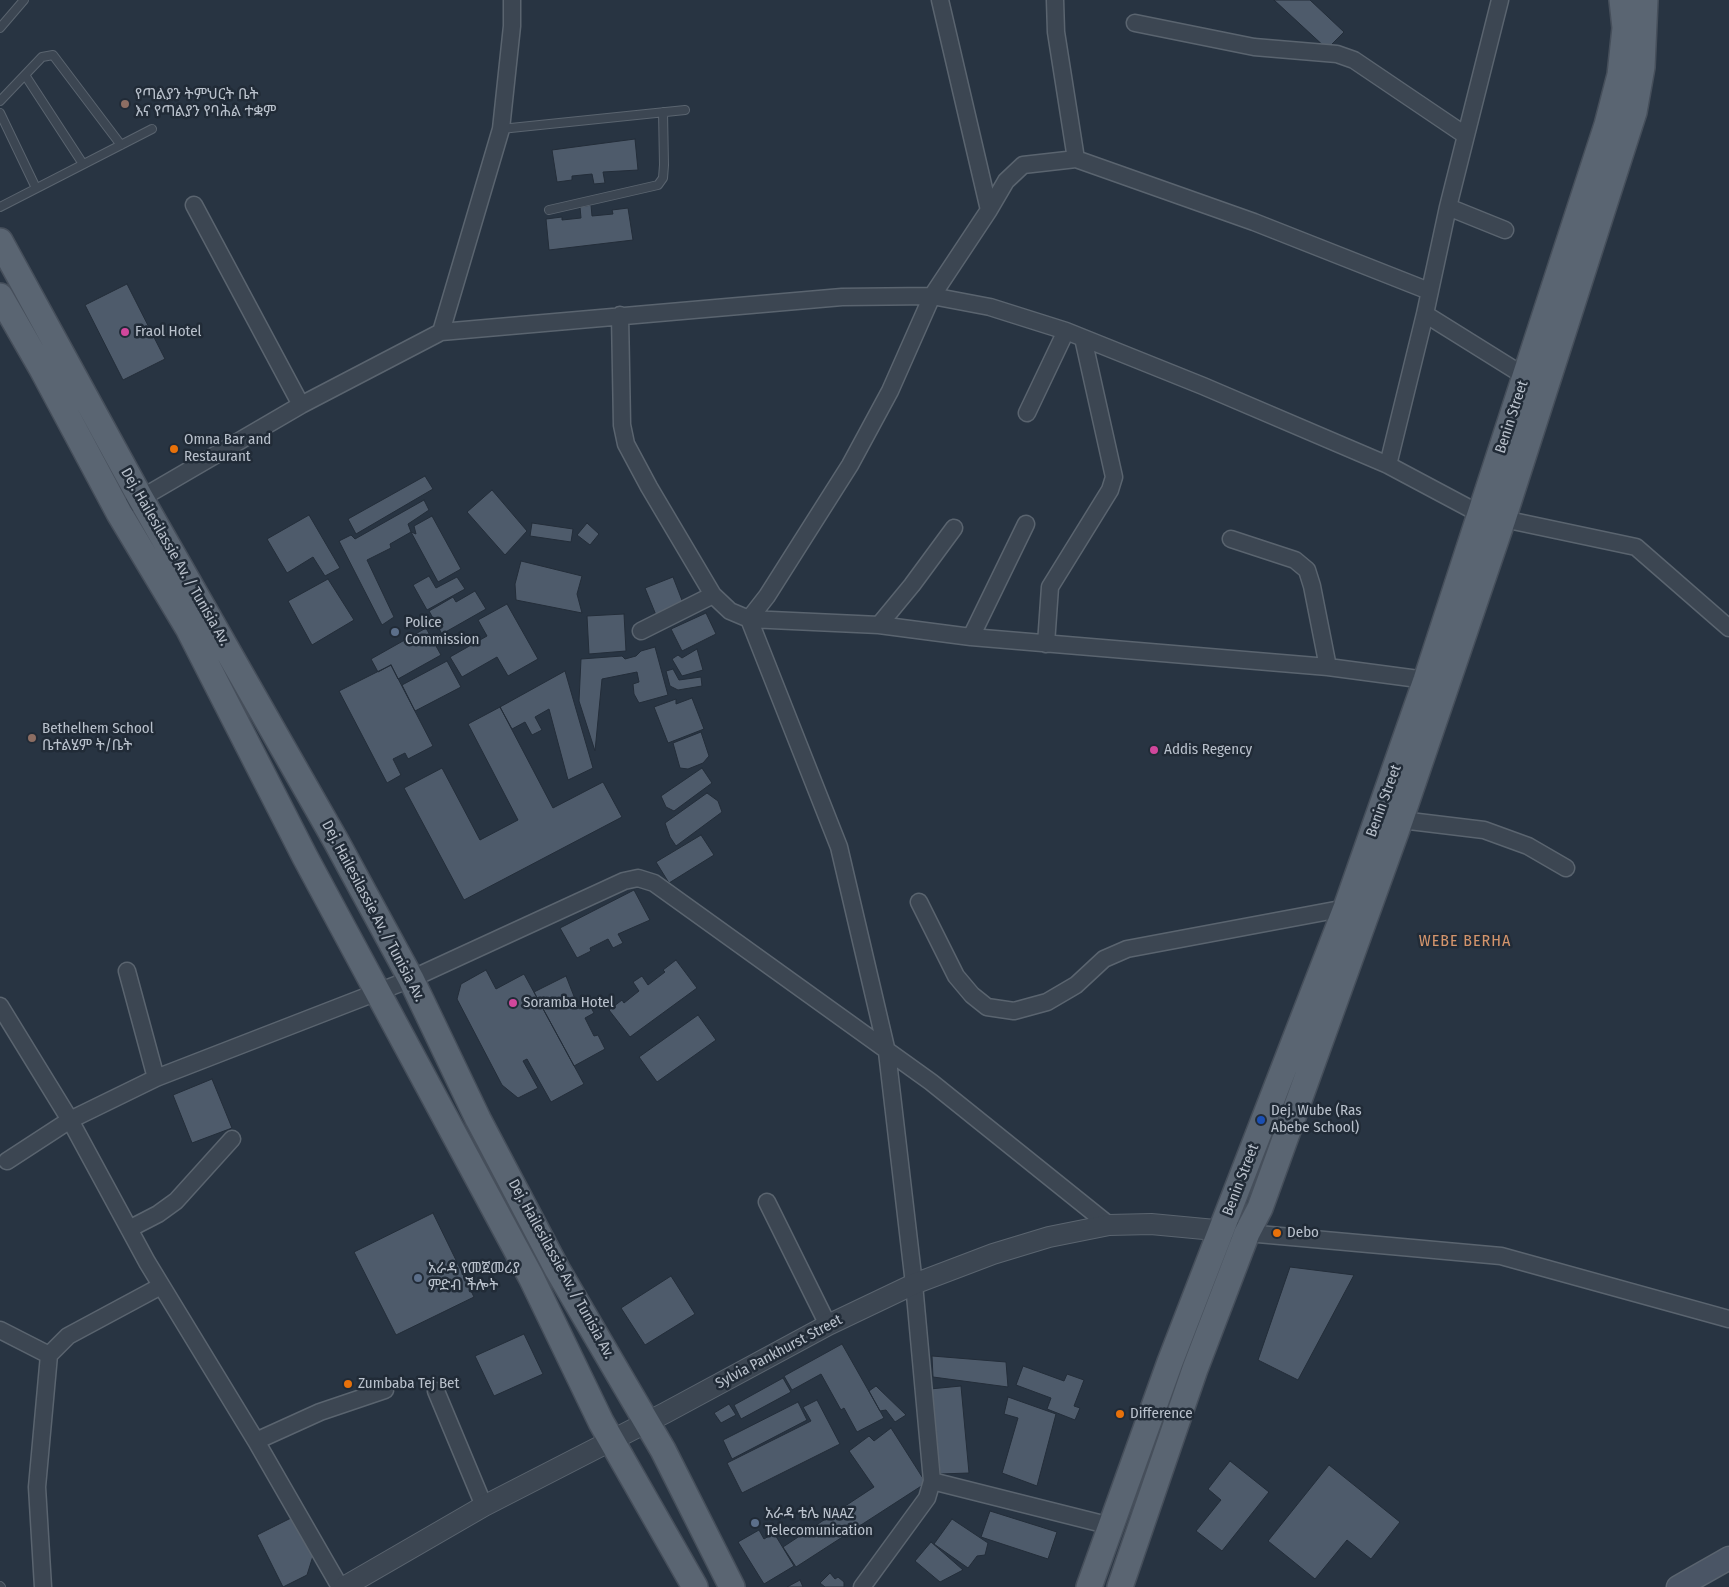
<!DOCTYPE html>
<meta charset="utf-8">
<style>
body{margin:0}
canvas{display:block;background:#283442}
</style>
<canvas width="1729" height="1587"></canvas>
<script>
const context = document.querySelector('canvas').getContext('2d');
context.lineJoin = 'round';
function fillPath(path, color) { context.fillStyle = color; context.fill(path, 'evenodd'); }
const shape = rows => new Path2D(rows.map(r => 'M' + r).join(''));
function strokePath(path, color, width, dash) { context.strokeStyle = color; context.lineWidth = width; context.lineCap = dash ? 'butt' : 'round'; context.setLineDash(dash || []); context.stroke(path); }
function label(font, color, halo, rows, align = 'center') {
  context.font = font + ' "Fira Sans Condensed","Noto Sans Ethiopic",sans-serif'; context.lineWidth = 5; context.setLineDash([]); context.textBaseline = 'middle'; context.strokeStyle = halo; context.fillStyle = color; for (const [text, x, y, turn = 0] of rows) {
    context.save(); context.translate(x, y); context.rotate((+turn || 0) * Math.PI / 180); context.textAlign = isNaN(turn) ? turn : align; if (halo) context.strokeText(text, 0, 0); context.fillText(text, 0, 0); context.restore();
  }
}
const building = shape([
 [1274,0,1310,0,1344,32,1327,49,1274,0],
 [635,139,638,170,603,172,605,183,594,184,592,174,572,176,572,180,557,182,552,150,635,139],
 [591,205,592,216,613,214,612,210,628,208,633,240,549,250,546,219,562,217,562,220,581,218,580,207,591,205],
 [127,284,165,359,123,380,85,305,127,284],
 [425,476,433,489,356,534,348,519,425,476],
 [492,490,527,531,505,555,467,512,492,490],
 [424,500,429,510,408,524,411,532,390,544,391,548,367,560,394,617,382,625,339,541,351,535,355,539,424,500],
 [309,515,340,568,325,576,313,557,287,573,267,539,309,515],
 [432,516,461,569,438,582,411,532,416,534,414,526,432,516],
 [532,523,573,529,571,542,530,536,532,523],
 [587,523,599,534,590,545,577,535,587,523],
 [521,561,582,576,577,594,582,613,516,600,515,584,521,561],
 [429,576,436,588,457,577,465,589,427,610,413,585,429,576],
 [673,577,685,608,658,620,645,588,673,577],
 [328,579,354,620,312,645,288,601,328,579],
 [475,591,486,609,442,634,429,611,453,597,456,602,475,591],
 [507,604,538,659,508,676,497,657,462,677,450,657,487,636,478,620,507,604],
 [706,613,716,634,682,651,671,629,706,613],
 [624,614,626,651,589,654,587,616,624,614],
 [426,628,441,655,398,679,391,665,378,672,371,659,426,628],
 [655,647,668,695,639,703,634,694,633,684,639,682,637,672,602,679,595,751,579,701,581,659,622,656,625,659,636,656,641,651,655,647],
 [697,649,703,670,682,676,672,659,678,655,682,658,697,649],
 [447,661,461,687,415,711,402,685,447,661],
 [391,665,433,746,408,759,405,753,393,759,401,775,387,783,339,691,391,665],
 [673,669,679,680,701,677,702,686,678,690,670,686,666,671,673,669],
 [565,671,593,768,568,780,549,709,535,717,542,730,532,735,525,722,512,729,500,707,565,671],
 [692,698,704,729,668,743,654,707,676,699,676,704,692,698],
 [500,707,553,808,603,782,622,817,464,900,404,788,442,768,480,840,518,820,468,724,500,707],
 [701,732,709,756,703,763,688,769,680,768,673,743,701,732],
 [702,768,712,783,674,811,666,807,661,796,702,768],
 [707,793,718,801,722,812,676,846,670,837,665,823,707,793],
 [701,835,714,855,669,883,656,862,701,835],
 [634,890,650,920,618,934,623,943,613,948,608,939,590,948,591,951,577,958,560,928,634,890],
 [676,960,697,988,630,1037,609,1010,622,1000,624,1003,639,991,633,982,642,976,648,985,665,972,663,970,676,960],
 [486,970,496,989,524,974,584,1084,551,1102,527,1059,523,1061,538,1088,518,1098,502,1085,457,999,461,984,486,970],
 [566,976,579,1009,589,1004,594,1013,585,1018,594,1036,598,1035,605,1049,574,1066,534,992,566,976],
 [698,1015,716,1040,657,1082,639,1057,698,1015],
 [212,1079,232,1128,192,1143,173,1095,212,1079],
 [433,1213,474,1297,396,1335,354,1252,433,1213],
 [1290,1267,1354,1275,1298,1380,1258,1360,1290,1267],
 [671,1276,695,1314,645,1345,621,1308,671,1276],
 [524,1334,543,1374,494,1396,475,1356,524,1334],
 [842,1344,884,1418,857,1432,844,1408,841,1410,821,1374,792,1390,784,1376,842,1344],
 [932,1356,1006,1362,1008,1387,933,1377,932,1356],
 [1023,1366,1064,1381,1067,1374,1084,1380,1074,1406,1080,1408,1075,1420,1047,1409,1051,1398,1016,1385,1023,1366],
 [783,1378,791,1392,741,1419,734,1405,783,1378],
 [876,1386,906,1415,895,1422,886,1410,880,1411,869,1391,876,1386],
 [961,1386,969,1473,940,1474,930,1389,961,1386],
 [1008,1397,1056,1414,1037,1486,1002,1473,1018,1418,1004,1414,1008,1397],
 [817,1400,840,1444,742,1493,727,1463,811,1421,803,1407,817,1400],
 [798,1402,807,1420,732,1459,723,1440,798,1402],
 [729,1404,736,1415,721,1423,714,1413,729,1404],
 [891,1428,926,1483,796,1567,783,1547,874,1487,849,1451,869,1436,874,1441,891,1428],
 [1230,1461,1269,1492,1222,1551,1196,1531,1221,1500,1208,1489,1230,1461],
 [1329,1465,1400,1522,1371,1559,1347,1540,1315,1579,1268,1541,1329,1465],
 [990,1511,1057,1532,1048,1559,981,1537,990,1511],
 [293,1517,313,1556,307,1575,283,1587,257,1535,293,1517],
 [952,1519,988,1543,985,1555,977,1556,968,1568,934,1544,952,1519],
 [759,1530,764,1539,774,1533,794,1566,764,1584,738,1542,759,1530],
 [931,1542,963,1570,940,1582,915,1561,931,1542],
 [830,1573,835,1579,838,1577,844,1582,844,1587,825,1587,820,1583,830,1573],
 [800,1580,803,1587,787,1587,800,1580]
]);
fillPath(building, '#4e5b6b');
strokePath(building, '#232d39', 1);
const service = shape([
 [0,28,24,0],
 [25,75,83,164],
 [0,101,42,57,53,55,121,145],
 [0,113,36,188],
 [501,129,685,110],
 [0,207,152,129],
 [549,210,658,185,663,178,664,165,663,112],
 [0,1586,1,1587]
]);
const minor = shape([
 [1055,0,1056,32,1076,159],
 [1135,23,1254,47,1337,54,1354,60,1465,135],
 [194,205,301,405],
 [1448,207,1505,230],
 [989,210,1006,181,1023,165,1076,159,1254,222,1429,291],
 [1425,314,1526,377,1532,378],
 [620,315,622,425,626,444,649,487,713,595,730,611,749,619,879,625,971,637,1328,667,1426,680],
 [441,332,501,129,512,26,512,0],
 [1027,413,1066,331],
 [1388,465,1425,314,1448,207,1500,0],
 [133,503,301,405,441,332,842,297,932,296,990,307,1066,331,1203,386,1388,465,1480,514,1636,547,1729,628],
 [1231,539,1295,560,1307,570,1312,586,1328,667],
 [749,619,839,847,887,1052,914,1284,932,1481,1111,1526],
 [749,619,767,596,850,465,890,391,932,296,989,210,940,0],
 [879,625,912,585,954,528],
 [641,631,713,595],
 [971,637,1026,524],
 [1046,644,1050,587,1110,490,1114,477,1083,338],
 [1393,819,1484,830,1528,846,1566,868],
 [919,902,956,976,972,995,987,1007,1014,1011,1047,1002,1076,985,1104,959,1127,949,1346,908,1354,909],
 [127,971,156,1078],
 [0,1006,70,1120,147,1262,256,1441,340,1587],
 [7,1161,70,1120,156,1078,411,979,624,881,638,878,654,883,931,1082,1109,1225],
 [767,1202,828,1325],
 [129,1229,158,1214,176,1201,232,1139],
 [1247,1233,1501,1256,1729,1319],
 [0,1330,49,1355],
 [436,1391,484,1506],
 [256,1441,320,1412,385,1390],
 [43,1587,37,1487,49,1355,68,1336,161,1286],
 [862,1587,927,1498,932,1481]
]);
const tertiary = shape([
 [344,1587,484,1506,665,1413,828,1325,914,1284,993,1254,1049,1237,1109,1225,1151,1224,1247,1233]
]);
const secondary = shape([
 [1678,1587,1729,1558]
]);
const primary = shape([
 [0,241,140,497,336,841,411,979,478,1119,557,1269,663,1450,732,1587],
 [0,296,42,369,119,513,188,628,305,857,531,1277,601,1422,695,1587],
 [1089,1587,1170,1362,1346,908,1426,680,1607,125,1620,75,1625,28,1622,0],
 [1120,1587,1195,1369,1247,1233,1260,1208,1401,818,1503,519,1634,112,1642,67,1645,0]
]);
strokePath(service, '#5a646f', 10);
strokePath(minor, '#5a646f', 19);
strokePath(tertiary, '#5a646f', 22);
strokePath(secondary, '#5a646f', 25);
strokePath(primary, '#464f5b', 28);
strokePath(service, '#3c4652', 8);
strokePath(minor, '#3c4652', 16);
strokePath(tertiary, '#3c4652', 20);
strokePath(secondary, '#4a5565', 22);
strokePath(primary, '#5a6572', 25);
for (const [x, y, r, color] of [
 [125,104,5,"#8d6e63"],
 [125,332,5,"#d1479c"],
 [174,449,5,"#e8710a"],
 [395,632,5,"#5c6f8a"],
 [32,738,5,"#8d6e63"],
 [1154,750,5,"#d1479c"],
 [513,1003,5,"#d1479c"],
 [1261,1120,5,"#1a4fb4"],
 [1277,1233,5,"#e8710a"],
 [418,1278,5,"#5c6f8a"],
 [348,1384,5,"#e8710a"],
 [1120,1414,5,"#e8710a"],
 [755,1523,5,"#5c6f8a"]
]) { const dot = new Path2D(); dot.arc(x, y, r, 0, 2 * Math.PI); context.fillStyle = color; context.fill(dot); strokePath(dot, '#212b37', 2); }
label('15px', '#b9c1cc', '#212b37', [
 ["የጣልያን ትምህርት ቤት",135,95],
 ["እና የጣልያን የባሕል ተቋም",135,112],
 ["Fraol Hotel",135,332],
 ["Omna Bar and",184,440],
 ["Restaurant",184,457],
 ["Police",405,623],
 ["Commission",405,640],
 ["Bethelhem School",42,729],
 ["ቤተልሄም ት/ቤት",42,746],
 ["Addis Regency",1164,750],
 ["Soramba Hotel",523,1003],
 ["Dej. Wube (Ras",1271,1111],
 ["Abebe School)",1271,1128],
 ["Debo",1287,1233],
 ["አራዳ የመጀመሪያ",428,1269],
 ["ምድብ ችሎት",428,1286],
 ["Zumbaba Tej Bet",358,1384],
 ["Difference",1130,1414],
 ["አራዳ ቴሌ NAAZ",765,1514],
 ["Telecomunication",765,1531]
], 'left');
label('15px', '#b9c1cc', '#212b37', [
 ["Benin Street",1512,417,-72],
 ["Dej. Hailesilassie Av. / Tunisia Av.",175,557,60],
 ["Benin Street",1384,801,-70],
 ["Dej. Hailesilassie Av. / Tunisia Av.",373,911,62],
 ["Benin Street",1241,1180,-69],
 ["Dej. Hailesilassie Av. / Tunisia Av.",561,1269,61],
 ["Sylvia Pankhurst Street",779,1352,-28]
]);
context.letterSpacing = '1px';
label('16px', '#d4956c', '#212b37', [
 ["WEBE BERHA",1465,942]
]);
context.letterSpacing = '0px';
</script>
